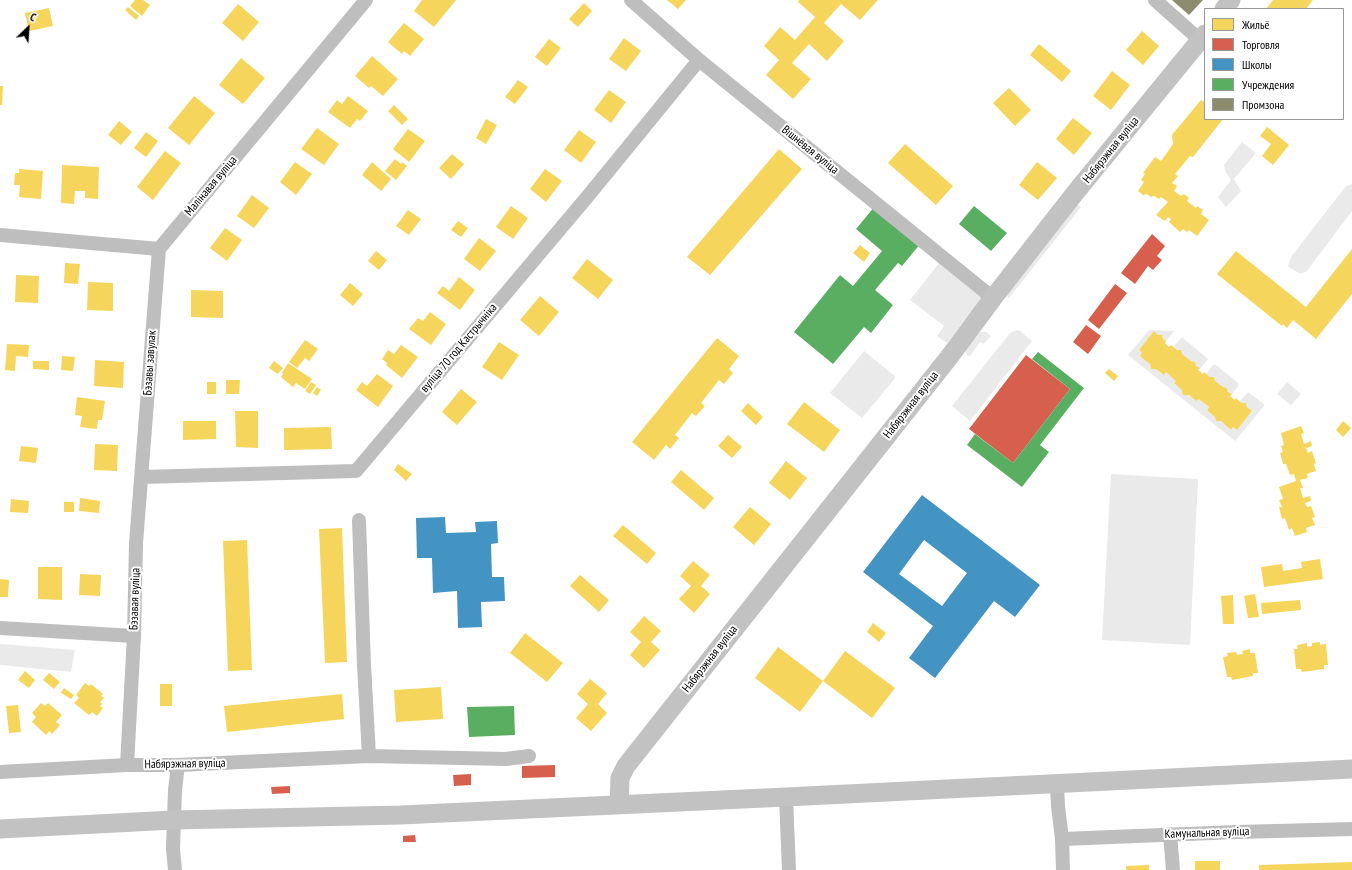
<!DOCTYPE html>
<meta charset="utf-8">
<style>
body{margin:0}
#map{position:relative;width:1352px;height:870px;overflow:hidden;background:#fff;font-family:"PT Sans Narrow",sans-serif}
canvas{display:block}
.legend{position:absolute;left:1204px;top:8px;width:140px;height:112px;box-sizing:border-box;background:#fff;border:1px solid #999;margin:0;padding:5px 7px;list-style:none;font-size:12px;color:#000}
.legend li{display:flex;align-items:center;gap:8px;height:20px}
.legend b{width:20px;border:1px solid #999}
.north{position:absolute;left:8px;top:8px;width:40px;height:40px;-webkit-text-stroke:3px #fff;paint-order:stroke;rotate:25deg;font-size:11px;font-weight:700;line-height:16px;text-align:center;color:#000}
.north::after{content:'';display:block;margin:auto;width:14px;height:18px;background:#000;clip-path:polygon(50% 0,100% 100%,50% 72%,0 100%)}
</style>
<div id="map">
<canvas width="1352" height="870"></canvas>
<ul class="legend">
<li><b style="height:11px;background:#f6d55c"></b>Жильё</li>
<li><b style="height:11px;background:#d6604d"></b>Торговля</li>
<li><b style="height:11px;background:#4393c3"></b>Школы</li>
<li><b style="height:11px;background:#5aae61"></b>Учреждения</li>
<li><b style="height:11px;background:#8c8c6e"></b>Промзона</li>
</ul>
<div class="north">С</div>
</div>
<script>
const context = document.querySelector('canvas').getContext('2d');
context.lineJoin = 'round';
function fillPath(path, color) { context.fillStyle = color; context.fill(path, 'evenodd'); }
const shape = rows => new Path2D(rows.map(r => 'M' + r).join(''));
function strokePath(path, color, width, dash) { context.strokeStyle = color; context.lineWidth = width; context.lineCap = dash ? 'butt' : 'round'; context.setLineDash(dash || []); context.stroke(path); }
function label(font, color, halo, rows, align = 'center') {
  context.font = font + ' "PT Sans Narrow",sans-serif'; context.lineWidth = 4; context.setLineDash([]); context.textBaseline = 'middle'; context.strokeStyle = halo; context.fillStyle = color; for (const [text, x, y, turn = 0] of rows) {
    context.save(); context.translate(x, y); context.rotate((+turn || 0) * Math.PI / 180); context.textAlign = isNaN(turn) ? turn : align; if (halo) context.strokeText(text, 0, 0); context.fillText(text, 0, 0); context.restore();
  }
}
fillPath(shape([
 [1242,142,1256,153,1234,179,1241,191,1226,207,1218,197,1231,180,1225,171,1224,165],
 [1352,184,1352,211,1307,271,1300,274,1288,266,1291,257,1346,186],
 [1074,202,1081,207,1009,298,1003,292],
 [940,262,983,296,947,343,937,336,944,326,910,300],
 [1016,330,1020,331,1032,341,970,421,952,406,1010,333],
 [1149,330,1174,331,1166,341,1163,339,1162,335,1158,335,1154,332,1139,350,1150,364,1151,369,1156,369,1164,375,1166,372,1177,381,1175,384,1183,390,1183,395,1189,395,1196,401,1199,399,1209,407,1207,410,1215,417,1216,421,1221,421,1231,430,1233,427,1237,430,1252,411,1247,407,1246,403,1242,403,1240,401,1248,392,1264,404,1264,406,1235,441,1128,355],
 [980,332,986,332,991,336,984,344,980,342,970,356,967,355,965,351],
 [1181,338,1183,338,1208,359,1200,369,1196,366,1195,362,1191,361,1182,354,1181,350,1177,350,1173,347],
 [864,351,896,377,862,418,830,393],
 [1213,365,1216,365,1238,383,1238,386,1232,394,1228,391,1227,388,1223,387,1215,381,1214,377,1210,377,1206,374],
 [1287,382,1301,394,1291,405,1277,394],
 [1111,474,1198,479,1190,645,1102,640],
 [0,644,75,650,71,672,0,665]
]), '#eaeaea');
fillPath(shape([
 [135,0,143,0,150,5,142,16,130,6],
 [422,0,456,0,434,27,414,11],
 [667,0,686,0,678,9],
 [799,0,878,0,860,20,841,4,824,23,844,41,827,61,809,44,792,63,811,79,793,99,766,75,779,60,764,46,780,27,795,40,815,17,798,2],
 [1273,0,1313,0,1306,9,1266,9],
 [584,3,592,11,578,27,569,19],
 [238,4,259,22,243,41,222,23],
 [128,7,139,16,136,20,125,10],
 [49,8,53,26,29,31,25,13],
 [404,23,424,39,410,56,404,51,402,54,388,42],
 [1142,31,1159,46,1143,65,1126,50],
 [624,38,641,51,626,71,609,59],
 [549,39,561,48,547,66,535,57],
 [1039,44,1071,71,1062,82,1030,55],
 [372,56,398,79,383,96,371,86,369,88,355,76],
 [241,58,265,78,243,104,219,85],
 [1112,71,1130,85,1111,110,1093,96],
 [518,80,528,87,515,104,505,97],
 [0,86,3,86,2,105,0,105],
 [1009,88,1031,110,1015,126,993,103],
 [609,90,626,102,611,123,594,110],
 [194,96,215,113,189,145,168,128],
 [348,96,368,111,360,121,357,119,350,128,328,112,337,100,342,104],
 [1201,100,1205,102,1205,119,1223,119,1193,157,1190,156,1175,174,1178,176,1172,183,1177,186,1174,191,1181,196,1184,194,1189,198,1187,201,1196,208,1197,206,1203,210,1201,214,1209,220,1197,236,1189,230,1187,232,1183,229,1180,232,1169,222,1171,219,1168,217,1165,221,1156,215,1168,202,1161,197,1159,199,1154,196,1151,197,1147,194,1143,195,1138,191,1144,182,1141,180,1145,174,1143,173,1155,157,1161,161,1173,144,1172,135],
 [394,105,408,119,402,125,388,111],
 [1073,118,1092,133,1074,155,1056,139],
 [486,119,497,125,486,144,476,138],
 [119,121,132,132,121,145,108,135],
 [1267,127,1289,145,1273,165,1262,156,1271,144,1260,136],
 [317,128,339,144,324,165,301,149],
 [408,129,425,141,409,162,393,149],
 [579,130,596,142,581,163,564,150],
 [146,132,158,141,146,157,134,148],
 [905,144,953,186,936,205,888,163],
 [779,149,802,169,710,275,687,257],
 [165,151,181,163,153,200,137,187],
 [452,154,464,164,451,179,439,168],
 [395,159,401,164,402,162,407,166,396,180,385,171],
 [295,162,312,174,296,195,280,182],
 [372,162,391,179,381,191,362,175],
 [1037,162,1057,178,1038,200,1019,185],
 [62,165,99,167,98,199,85,198,85,191,75,191,74,204,61,203],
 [19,169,43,171,41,199,19,197,20,185,14,185,15,173,19,173],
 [545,169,562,181,546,202,530,189],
 [252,195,269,208,254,228,237,216],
 [511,206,528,218,513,239,496,227],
 [408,210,421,219,409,235,396,226],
 [458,221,468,228,461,237,451,230],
 [225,228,242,240,227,261,210,248],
 [479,238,496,251,480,271,464,259],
 [860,245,870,253,864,262,853,253],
 [1352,249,1352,294,1316,339,1293,320,1287,328,1283,324,1282,326,1217,274,1236,251,1306,307],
 [376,251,387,260,379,270,368,261],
 [587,259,613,280,598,299,572,278],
 [65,263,80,264,78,284,64,283],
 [16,275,39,276,38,303,15,302],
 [459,277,475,290,460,310,437,293,443,286,449,291],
 [88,282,113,283,113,311,87,310],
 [350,283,363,294,353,306,340,295],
 [191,290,223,291,223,318,191,317],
 [540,296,559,312,539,336,520,320],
 [430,312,446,324,431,345,409,329,418,318,423,321],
 [1154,331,1158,335,1162,335,1163,339,1166,341,1165,343,1169,347,1171,345,1177,350,1181,350,1182,354,1191,361,1195,362,1196,366,1200,368,1198,370,1203,374,1204,372,1210,377,1214,377,1215,381,1223,387,1227,388,1228,392,1232,394,1230,396,1235,400,1236,398,1242,403,1246,403,1247,407,1252,411,1237,430,1233,427,1231,430,1221,421,1216,421,1215,417,1207,410,1209,407,1199,399,1196,401,1189,395,1183,395,1182,390,1174,383,1176,381,1166,372,1164,375,1156,369,1151,369,1150,364,1140,356,1142,353,1139,350],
 [717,338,739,356,729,369,733,373,724,384,719,380,701,403,705,406,696,416,692,413,675,435,679,438,670,449,666,445,654,460,632,442],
 [305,340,318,349,309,361,305,358,297,368,289,362],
 [499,342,519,355,502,380,482,367],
 [7,344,29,345,28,357,16,356,15,371,5,370],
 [401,345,418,357,402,378,386,365,387,363,382,359,388,350,394,354],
 [62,356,75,357,73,371,61,370],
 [95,360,124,362,123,388,94,386],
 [33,361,49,361,49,370,33,369],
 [274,361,283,368,278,374,269,368],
 [288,363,312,379,305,389,296,383,293,387,281,377,283,374,282,373],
 [1109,369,1118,376,1114,381,1105,373],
 [377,374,393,386,378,407,356,390,362,382,367,386],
 [226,380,240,380,239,394,226,394],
 [207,382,216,382,216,394,207,394],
 [311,382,316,385,310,394,305,391],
 [317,387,321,390,317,396,313,393],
 [461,389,477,402,457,425,442,412],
 [77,397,105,401,102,420,98,420,97,429,80,427,82,416,75,415],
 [804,402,840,430,824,452,787,424],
 [748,403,763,417,756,425,741,411],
 [235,411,258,411,258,448,236,447],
 [183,421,216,421,216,439,183,440],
 [1343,421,1351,428,1343,437,1336,430],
 [1301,426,1304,433,1301,434,1304,444,1311,441,1312,446,1306,448,1308,453,1312,451,1316,463,1314,464,1316,471,1307,474,1308,478,1300,480,1303,488,1300,488,1303,498,1310,496,1311,501,1305,503,1307,507,1311,506,1315,517,1312,518,1315,525,1306,528,1307,532,1295,536,1292,528,1289,530,1285,518,1282,519,1279,507,1282,507,1279,500,1283,499,1279,487,1296,481,1294,474,1290,475,1286,464,1283,464,1280,453,1283,452,1281,446,1284,445,1281,433],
 [331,427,332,449,284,450,284,428],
 [728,435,742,447,732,458,718,446],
 [95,444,118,445,117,471,94,470],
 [21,446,38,448,36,463,19,461],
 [786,461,807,478,790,500,769,483],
 [398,464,412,474,406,481,394,470],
 [681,470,714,498,704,510,671,482],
 [80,498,100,501,99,513,79,511],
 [11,499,29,501,28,513,10,512],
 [64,502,74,502,74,512,64,512],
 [750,507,771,524,754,545,733,527],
 [623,525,656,553,647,564,613,536],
 [342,528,347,662,325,663,319,529],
 [247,540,252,670,228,671,223,541],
 [1320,559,1323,579,1264,587,1261,567,1282,564,1283,571,1302,568,1301,562],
 [693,561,710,575,701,586,710,594,694,613,679,599,691,586,680,576],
 [38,567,62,567,62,600,38,599],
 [80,574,101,575,100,596,79,595],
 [580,575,609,600,599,612,570,586],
 [0,579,9,580,8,597,0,597],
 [1255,594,1259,617,1248,618,1244,596],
 [1233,595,1234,624,1223,624,1221,596],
 [1300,600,1301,610,1262,614,1261,603],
 [644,616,661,631,651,642,660,650,644,668,630,655,641,642,630,632],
 [873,623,886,633,879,642,867,632],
 [525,633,563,663,547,682,510,653],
 [1320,642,1320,645,1326,644,1328,665,1324,665,1324,669,1302,672,1301,669,1296,669,1294,649,1298,649,1297,645,1307,643,1307,647,1312,646,1312,643],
 [778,647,823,681,800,712,755,678],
 [1250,649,1250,653,1255,653,1258,673,1253,673,1253,676,1232,680,1231,677,1227,677,1223,657,1228,656,1227,653,1236,652,1237,655,1243,654,1242,651],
 [845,651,895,688,872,718,823,681],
 [25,671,35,680,29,688,18,680],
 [49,673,60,682,54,689,43,680],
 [590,679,607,693,598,704,607,713,591,731,576,718,588,704,577,694],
 [85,683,89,686,91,684,103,694,101,696,104,698,100,702,102,704,100,706,103,708,97,716,92,712,89,715,74,703,79,698,76,695],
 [160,684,172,684,172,706,160,706],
 [441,687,443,719,396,722,394,690],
 [64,688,74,695,71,699,61,693],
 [342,694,344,719,227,732,224,706],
 [41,703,45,706,48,703,62,715,56,722,60,725,52,734,49,731,46,735,32,722,36,717,32,713],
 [18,705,21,732,9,733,6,706],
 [1195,861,1220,861,1220,870,1195,870],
 [1352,862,1352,870,1259,870,1259,865],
 [1149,865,1149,870,1126,870,1126,866]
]), '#f6d55c');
fillPath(shape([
 [1152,234,1165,246,1157,256,1162,260,1153,270,1148,266,1135,284,1121,273],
 [1115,284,1127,293,1099,329,1088,320],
 [1086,325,1101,336,1088,354,1073,342],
 [1026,355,1070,389,1013,463,969,429],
 [555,765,555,777,522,778,522,766],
 [471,774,471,785,454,786,453,775],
 [290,786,290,793,272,794,271,787],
 [415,835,416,842,403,842,403,836]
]), '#d6604d');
fillPath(shape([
 [922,495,1040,585,1015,617,994,601,935,678,909,658,933,626,863,572],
 [924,540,967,573,942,606,899,574],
 [445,517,446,533,476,532,475,522,497,521,498,543,491,544,492,577,504,577,505,601,481,602,482,627,458,628,457,591,433,593,432,558,417,558,416,518]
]), '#4393c3');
fillPath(shape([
 [875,206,921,243,902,266,898,263,875,290,893,305,871,333,864,327,833,364,794,332,840,275,853,286,882,251,856,229],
 [974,206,1007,233,991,251,959,224],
 [1038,352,1084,388,1040,445,1049,452,1022,487,967,445,975,434,1013,463,1070,389,1032,359],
 [514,706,515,735,469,737,467,707]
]), '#5aae61');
fillPath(shape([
 [1172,0,1203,0,1189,15]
]), '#8c8c6e');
strokePath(shape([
 [631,0,699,60,993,298],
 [1155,0,1200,40],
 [0,235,159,249,366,0],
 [142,477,356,471,588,196,699,60],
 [359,520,364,665,369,756],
 [0,628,134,636],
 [127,765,134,636,136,543,159,249],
 [0,772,127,765,178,765,369,756,506,759,529,756],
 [1057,784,1058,806,1062,839,1063,870],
 [786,797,789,870],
 [1170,834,1173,870],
 [1062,839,1237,832,1352,829],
 [175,870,173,849,175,790,178,765]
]), '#bebebe', 14);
strokePath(shape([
 [1224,9,1231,0],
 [619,804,620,778,626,766,950,356,993,298,1075,193,1205,34],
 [0,829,174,820,401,815,786,797,1352,769]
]), '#c2c2c2', 19);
label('12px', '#000', '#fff', [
 ["Вішнёвая вуліца",810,150,39],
 ["Набярэжная вуліца",1111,150,-51],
 ["Малінавая вуліца",211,186,-50],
 ["вуліца 70 год Кастрычніка",459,348,-50],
 ["Бэзавы завулак",150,363,-86],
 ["Набярэжная вуліца",911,405,-52],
 ["Бэзавая вуліца",135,599,-88],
 ["Набярэжная вуліца",710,659,-52],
 ["Набярэжная вуліца",185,764,-1],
 ["Камунальная вуліца",1207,833,-2]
]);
</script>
